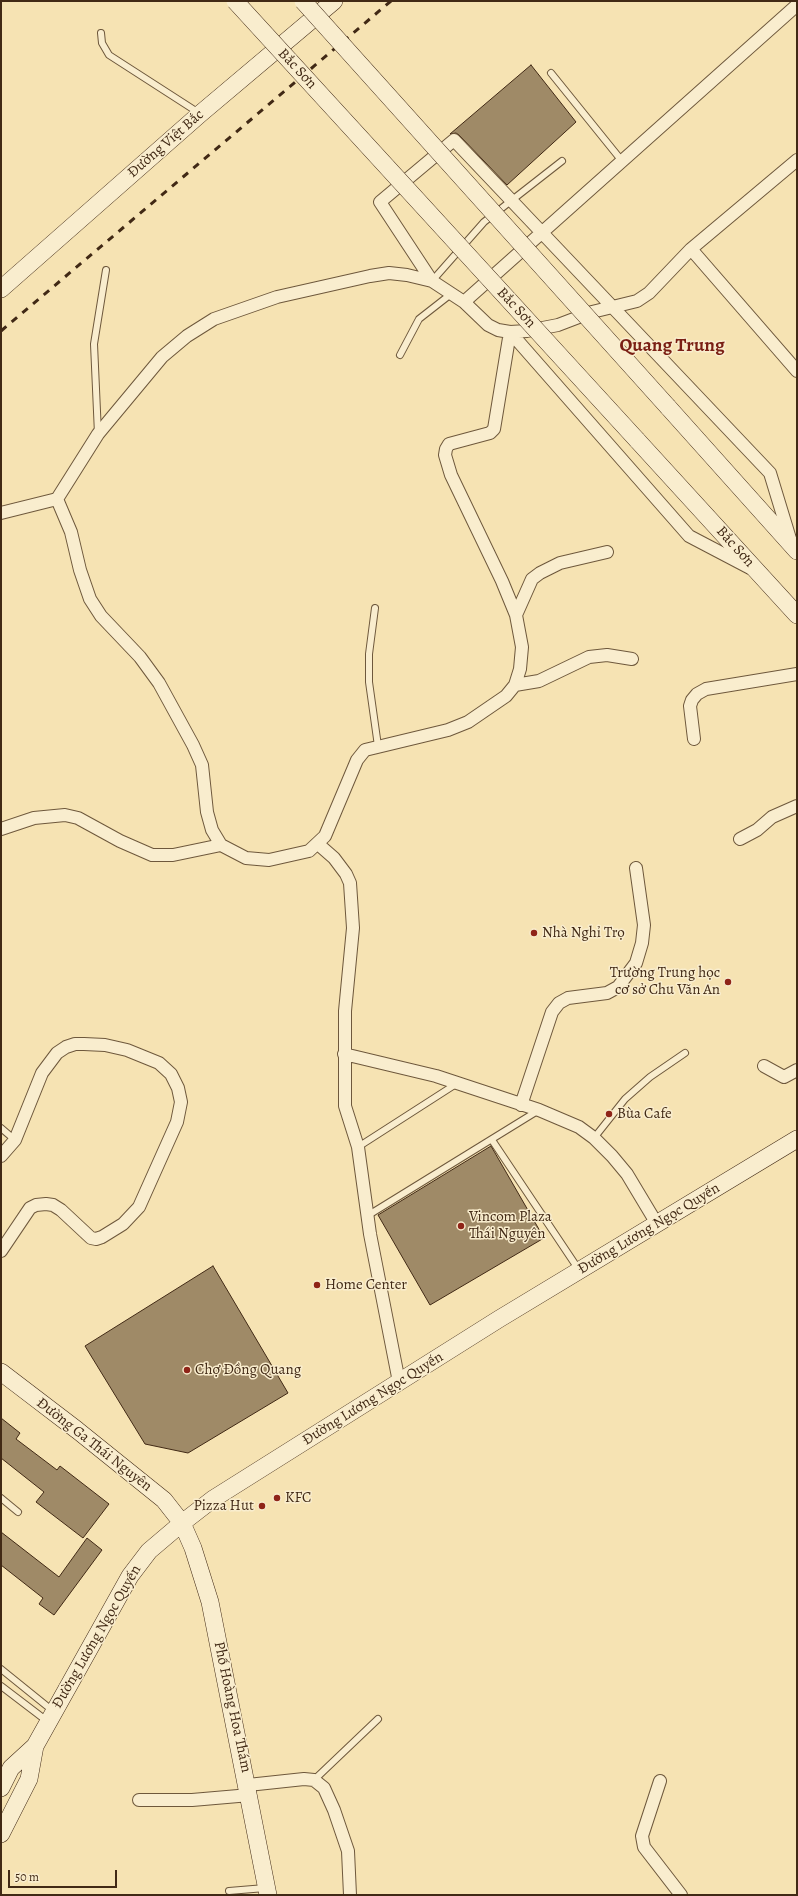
<!DOCTYPE html>
<meta charset="utf-8">
<style>
body{margin:0}
#map{position:relative;width:798px;height:1896px;overflow:hidden;background:#f6e3b3;font-family:Alegreya,serif}
canvas{display:block}
.frame{position:absolute;inset:0;border:2px solid #412915;pointer-events:none}
.scale{position:absolute;left:8px;top:1870px;width:109px;height:18px;box-sizing:border-box;border:2px solid #412915;border-top:0;padding-left:5px;font-size:12px;line-height:14px;white-space:nowrap;color:#412915;-webkit-text-stroke:3px #f9edce;paint-order:stroke}
</style>
<div id="map">
<canvas width="798" height="1896"></canvas>
<div class="frame"></div>
<div class="scale">50 m</div>
</div>
<script>
const context = document.querySelector('canvas').getContext('2d');
context.lineJoin = 'round';
function fillPath(path, color) { context.fillStyle = color; context.fill(path, 'evenodd'); }
const shape = rows => new Path2D(rows.map(r => 'M' + r).join(''));
function strokePath(path, color, width, dash) { context.strokeStyle = color; context.lineWidth = width; context.lineCap = dash ? 'butt' : 'round'; context.setLineDash(dash || []); context.stroke(path); }
function label(font, color, halo, rows, align = 'center') {
  context.font = font + ' Alegreya,serif'; context.lineWidth = 3; context.setLineDash([]); context.textBaseline = 'middle'; context.strokeStyle = halo; context.fillStyle = color; for (const [text, x, y, turn = 0] of rows) {
    context.save(); context.translate(x, y); context.rotate((+turn || 0) * Math.PI / 180); context.textAlign = isNaN(turn) ? turn : align; if (halo) context.strokeText(text, 0, 0); context.fillText(text, 0, 0); context.restore();
  }
}
const building = shape([
 [531,65,576,122,507,185,459,135,456,133,450,134,531,65],
 [491,1146,544,1238,430,1305,378,1215,491,1146],
 [213,1266,288,1393,188,1453,145,1444,85,1346,213,1266],
 [1,1418,20,1433,16,1439,57,1470,60,1466,109,1504,83,1538,36,1502,44,1492,1,1458,1,1418],
 [1,1532,59,1577,87,1538,102,1550,54,1615,39,1604,43,1598,1,1565,1,1532]
]);
fillPath(building, '#9f8a67');
strokePath(building, '#412915', 1);
const lane = shape([
 [101,33,102,43,109,55,199,113],
 [551,73,622,161],
 [432,281,484,222,562,161],
 [400,355,419,319,451,294],
 [98,434,94,344,106,270],
 [375,608,369,654,369,682,378,746],
 [1,1128,15,1140],
 [594,1138,625,1099,650,1077,685,1053],
 [492,1140,579,1270],
 [358,1147,456,1084],
 [367,1216,539,1110],
 [1,1498,18,1512],
 [1,1669,53,1711],
 [1,1686,47,1721],
 [314,1780,378,1719],
 [229,1891,265,1888]
]);
const street = shape([
 [691,249,797,371],
 [432,281,380,202,454,140,770,473,791,542],
 [464,302,797,5],
 [510,332,689,536,750,568],
 [57,499,71,532,80,570,90,599,101,616,140,657,159,683,193,745,202,765,207,812,212,830,221,845,246,858,269,860,309,851,325,836,357,760,365,750,448,730,468,722,506,696,515,685,520,669,522,647,516,615,502,581,451,475,445,455,446,449,449,444,490,433,494,429,510,332],
 [1,513,57,499,98,434,162,357,187,336,214,319,277,297,370,276,389,273,407,275,432,281,464,302,488,325,498,330,510,332,527,331,558,325,592,312,637,301,649,293,691,249,797,160],
 [516,615,532,579,540,573,560,563,607,552],
 [515,685,539,681,589,657,607,655,632,659],
 [694,739,690,706,692,700,697,694,706,689,797,674],
 [1,829,34,818,65,815,78,818,120,841,152,855,173,855,221,845],
 [740,839,757,830,772,817,797,806],
 [318,844,334,858,346,874,350,883,353,928,345,1011,345,1106,358,1147,370,1234,399,1382],
 [344,1054,436,1076,539,1110,579,1127,594,1138,612,1156,627,1174,657,1224],
 [764,1066,784,1077,797,1070],
 [521,1105,552,1012,559,1003,568,998,607,993,618,987,636,963,642,943,644,925,636,868],
 [1,1156,15,1140,42,1073,57,1053,66,1047,75,1044,84,1044,105,1045,127,1050,159,1063,171,1074,178,1088,181,1102,177,1122,139,1207,123,1224,102,1237,96,1239,91,1238,61,1210,53,1205,46,1204,36,1205,30,1208,1,1251],
 [660,1781,642,1836,644,1847,681,1895],
 [248,1785,304,1779,314,1780,324,1788,334,1810,348,1851,350,1895],
 [139,1800,192,1800,250,1795]
]);
const secondary = shape([
 [1,289,200,114,334,1],
 [668,407,797,551],
 [637,440,797,615],
 [1,1372,77,1430,164,1500,182,1523,193,1548,210,1602,268,1895],
 [1,1788,11,1768,35,1746,130,1576,149,1551,182,1523,213,1499,499,1319,797,1139],
 [1,1834,29,1779,35,1746]
]);
strokePath(lane, '#6e583c', 8);
strokePath(street, '#6e583c', 14);
strokePath(secondary, '#412915', 18);
strokePath(lane, '#f9edce', 6);
strokePath(street, '#f9edce', 12);
strokePath(secondary, '#f9edce', 17);
strokePath(shape([
 [1,331,391,1]
]), '#412915', 3, [7, 7]);
const secondaryBridge = shape([
 [235,1,637,440],
 [303,1,668,407]
]);
strokePath(secondaryBridge, '#412915', 18, []);
strokePath(secondaryBridge, '#f9edce', 17);
for (const [x, y, r, color] of [
 [534,933,4,"#8f2418"],
 [728,982,4,"#8f2418"],
 [609,1114,4,"#8f2418"],
 [461,1226,4,"#8f2418"],
 [317,1285,4,"#8f2418"],
 [187,1370,4,"#8f2418"],
 [277,1498,4,"#8f2418"],
 [262,1506,4,"#8f2418"]
]) { const dot = new Path2D(); dot.arc(x, y, r, 0, 2 * Math.PI); context.fillStyle = color; context.fill(dot); strokePath(dot, '#f9edce', 1.5); }
label('15px', '#412915', '#f9edce', [
 ["Bắc Sơn",297,69,47],
 ["Đường Việt Bắc",166,144,-41],
 ["Bắc Sơn",516,308,47],
 ["Bắc Sơn",735,547,48],
 ["Đường Lương Ngọc Quyến",649,1229,-31],
 ["Đường Lương Ngọc Quyến",373,1399,-32],
 ["Đường Ga Thái Nguyên",94,1445,38],
 ["Đường Lương Ngọc Quyến",97,1637,-60],
 ["Phố Hoàng Hoa Thám",232,1707,78]
]);
label('15px', '#412915', '#f9edce', [
 ["Nhà Nghỉ Trọ",542,933],
 ["Trường Trung học",720,973,"right"],
 ["cơ sở Chu Văn An",720,990,"right"],
 ["Bùa Cafe",617,1114],
 ["Vincom Plaza",469,1217],
 ["Thái Nguyên",469,1234],
 ["Home Center",325,1285],
 ["Chợ Đồng Quang",195,1370],
 ["KFC",285,1498],
 ["Pizza Hut",254,1506,"right"]
], 'left');
label('bold 19px', '#7a1f14', '#f9edce', [
 ["Quang Trung",672,346]
]);
</script>
